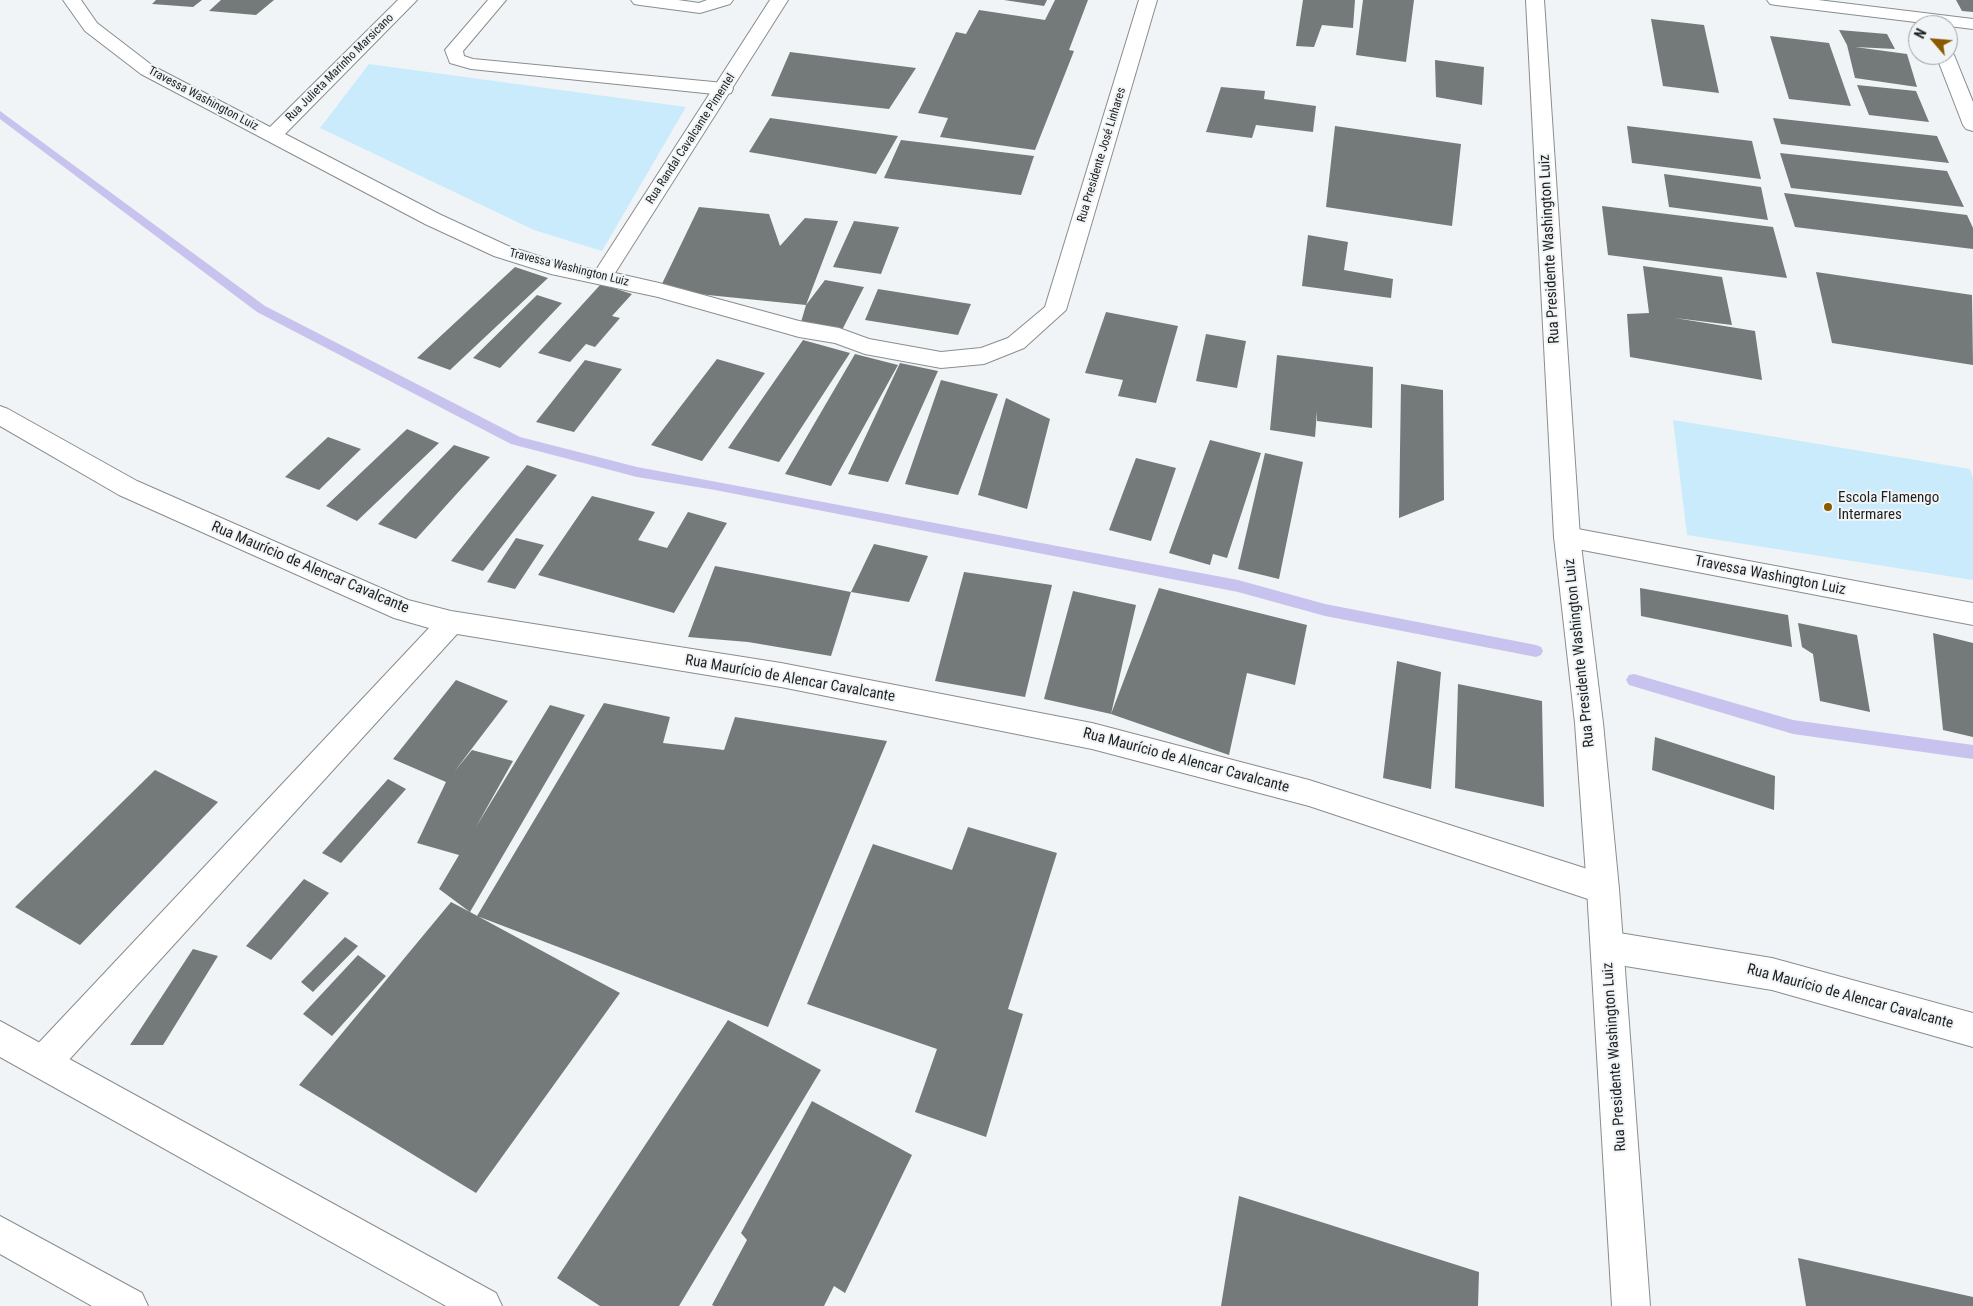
<!DOCTYPE html>
<meta charset="utf-8">
<style>
body{margin:0}
#map{position:relative;width:1973px;height:1306px;overflow:hidden;background:#f0f4f6;font-family:"Roboto Condensed",sans-serif}
canvas{display:block}
.north{position:absolute;left:1908px;top:15px;width:50px;height:50px;box-sizing:border-box;background:#f0f4f6;border:1px solid #9c9fa0;border-radius:50%;rotate:297deg;font-size:14px;font-weight:700;line-height:20px;text-align:center;color:#1e2020}
.north::after{content:'';display:block;margin:auto;width:18px;height:22px;background:#895b00;clip-path:polygon(50% 0,100% 100%,50% 72%,0 100%)}
</style>
<div id="map">
<canvas width="1973" height="1306"></canvas>
<div class="north">N</div>
</div>
<script>
const context = document.querySelector('canvas').getContext('2d');
context.lineJoin = 'round';
function fillPath(path, color) { context.fillStyle = color; context.fill(path, 'evenodd'); }
const shape = rows => new Path2D(rows.map(r => 'M' + r).join(''));
function strokePath(path, color, width, dash) { context.strokeStyle = color; context.lineWidth = width; context.lineCap = dash ? 'butt' : 'round'; context.setLineDash(dash || []); context.stroke(path); }
function label(font, color, halo, rows, align = 'center') {
  context.font = font + ' "Roboto Condensed",sans-serif'; context.lineWidth = 4; context.setLineDash([]); context.textBaseline = 'middle'; context.strokeStyle = halo; context.fillStyle = color; for (const [text, x, y, turn = 0] of rows) {
    context.save(); context.translate(x, y); context.rotate((+turn || 0) * Math.PI / 180); context.textAlign = isNaN(turn) ? turn : align; if (halo) context.strokeText(text, 0, 0); context.fillText(text, 0, 0); context.restore();
  }
}
fillPath(shape([
 [369,64,686,107,602,251,534,230,320,128],
 [1673,420,1970,469,1973,478,1973,580,1687,535]
]), '#c9ebfb');
fillPath(shape([
 [0,111,265,306,520,437,637,467,1238,580,1325,604,1536,645,1541,647,1543,651,1541,655,1536,657,1325,616,1238,592,715,490,637,477,511,444,257,312,0,119,0,111],
 [1634,674,1793,720,1973,745,1973,759,1793,734,1629,685,1626,680,1629,675,1634,674]
]), '#c8c3ee');
fillPath(shape([
 [156,0,202,0,193,7,152,4],
 [221,0,274,0,256,15,209,11],
 [1004,0,1047,0,1044,6],
 [1055,0,1088,0,1069,50,1074,51,1035,150,940,137,948,118,918,113,956,32,966,34,979,10,1045,20],
 [1303,0,1355,0,1353,28,1322,25,1314,47,1296,46],
 [1363,0,1414,0,1406,62,1356,55],
 [1956,0,1973,0,1973,12,1962,11],
 [1651,19,1704,25,1719,93,1663,86],
 [1839,30,1887,34,1895,49,1855,47,1907,54,1917,87,1855,78,1847,45],
 [1770,36,1829,43,1851,106,1789,99],
 [790,52,916,68,889,109,771,96],
 [1435,60,1484,67,1482,105,1436,97],
 [1857,85,1916,91,1929,122,1869,115],
 [1221,87,1265,91,1264,99,1316,106,1313,132,1256,125,1252,138,1206,132],
 [770,118,898,136,876,174,749,152],
 [1773,118,1937,136,1949,163,1781,144],
 [1335,126,1461,144,1452,226,1326,207],
 [1627,126,1752,141,1761,179,1632,163],
 [901,140,1034,156,1021,195,884,178],
 [1780,153,1947,171,1964,207,1791,188],
 [1664,174,1761,187,1768,220,1669,207],
 [1784,193,1967,215,1973,228,1973,249,1795,227],
 [1602,206,1773,227,1787,278,1608,255],
 [699,207,769,214,780,246,805,218,838,221,806,305,825,280,864,287,839,336,799,329,806,305,659,290],
 [854,221,899,227,881,274,833,267],
 [1308,235,1348,242,1344,270,1393,279,1391,298,1302,286],
 [1643,266,1722,277,1732,325,1675,318,1755,331,1762,380,1630,357,1627,314,1649,313],
 [515,267,548,278,450,370,417,358],
 [1816,272,1972,295,1973,365,1832,343],
 [601,284,632,294,612,316,620,318,595,347,586,344,570,362,538,353],
 [878,289,971,304,958,335,865,320],
 [537,295,562,303,500,368,473,358],
 [1106,312,1178,326,1156,403,1118,396,1123,380,1085,373],
 [1206,334,1246,341,1237,388,1196,381],
 [803,340,850,353,779,462,728,448],
 [855,354,898,365,831,486,785,474],
 [1277,355,1373,367,1372,428,1317,421,1317,411,1315,437,1270,430],
 [717,359,765,373,702,461,651,445],
 [585,360,622,369,574,432,536,422],
 [900,363,938,371,888,482,848,474],
 [941,380,998,394,958,495,905,484],
 [1401,384,1443,390,1444,500,1399,518],
 [1006,398,1050,419,1027,509,978,495],
 [407,429,439,443,357,521,326,506],
 [328,437,361,449,319,490,285,477],
 [1210,440,1261,453,1227,558,1213,554,1210,565,1169,553],
 [454,445,490,457,416,539,378,524],
 [1265,453,1303,462,1279,579,1238,569],
 [1136,458,1176,468,1151,541,1109,530],
 [527,465,557,475,483,571,451,561],
 [592,496,655,512,638,540,667,548,688,512,727,523,674,613,538,575],
 [516,538,544,545,515,589,487,582],
 [874,544,928,556,909,602,851,592],
 [715,566,851,592,831,656,748,642,688,637],
 [964,572,1052,585,1025,697,935,681],
 [1159,588,1307,625,1295,685,1247,673,1229,755,1111,714],
 [1640,588,1788,615,1792,647,1641,616],
 [1073,591,1136,605,1111,714,1044,699],
 [1798,623,1857,635,1870,712,1820,701,1813,654,1802,647],
 [1933,633,1973,643,1973,737,1943,730],
 [1397,661,1441,672,1431,789,1383,778],
 [456,680,508,701,454,772,472,750,513,761,476,827,550,705,585,715,470,912,620,993,476,1193,299,1085,451,902,470,912,439,889,459,855,417,843,446,782,393,759],
 [1458,684,1542,701,1544,807,1455,788],
 [604,703,670,717,663,743,724,750,735,717,887,741,768,1027,477,916],
 [1655,737,1775,776,1774,810,1652,770],
 [155,770,218,802,80,945,15,907],
 [388,779,406,789,341,863,322,853],
 [968,827,1057,853,1008,1009,1023,1014,986,1137,915,1112,937,1049,807,1004,873,844,952,870],
 [304,879,329,893,271,960,246,946],
 [345,937,358,946,313,992,301,982],
 [193,949,218,956,163,1045,130,1045],
 [358,955,386,976,332,1036,303,1014],
 [728,1020,821,1070,679,1306,600,1306,557,1278],
 [812,1101,912,1155,845,1293,834,1286,824,1306,714,1306,712,1305,747,1240,741,1233],
 [1239,1196,1479,1272,1478,1306,1221,1306],
 [1798,1258,1973,1297,1973,1306,1806,1306]
]), '#747979');
const lane = shape([
 [488,0,506,0,463,51,464,56,473,59,724,83,731,85,733,89,731,93,724,95,471,69,450,63,445,50,488,0],
 [631,0,678,0,699,3,707,0,733,0,730,4,700,13,640,5,634,4,631,0]
]);
const street = shape([
 [63,0,81,0,97,23,153,66,270,127,398,0,417,0,285,134,439,214,508,246,554,261,596,270,770,0,788,0,615,273,659,283,799,321,839,328,869,339,941,352,981,348,1008,338,1045,307,1139,0,1157,0,1066,310,1024,348,984,364,941,368,865,354,835,343,799,337,658,297,551,274,494,256,425,224,141,74,85,31,63,0],
 [1767,0,1818,0,1973,19,1973,29,1776,5,1770,4,1767,0],
 [1948,50,1954,55,1973,102,1973,131,1966,129,1963,125,1936,55,1948,55,1948,50],
 [0,406,8,409,137,481,408,600,451,611,781,663,1092,723,1309,780,1603,874,1614,878,1619,889,1614,900,1603,904,1309,806,1092,749,781,687,457,634,56,1074,44,1079,32,1074,27,1062,32,1050,429,628,394,618,119,495,0,426,0,406],
 [1567,527,1973,603,1973,625,1567,547,1558,544,1554,537,1558,530,1567,527],
 [1607,931,1772,958,1973,1013,1973,1047,1772,990,1607,963,1596,958,1591,947,1596,936,1607,931]
]);
const secondary = shape([
 [1526,0,1544,0,1580,537,1603,723,1619,889,1650,1306,1612,1306,1587,889,1575,723,1554,537,1526,0],
 [0,1021,496,1293,502,1306,446,1306,0,1057,0,1021]
]);
const highway = shape([
 [0,1216,142,1293,148,1306,92,1306,0,1254,0,1216]
]);
strokePath(lane, '#898d8e', 2);
strokePath(street, '#898d8e', 2);
strokePath(secondary, '#898d8e', 2);
strokePath(highway, '#898d8e', 2);
fillPath(lane, '#fff');
fillPath(street, '#fff');
fillPath(secondary, '#fff');
fillPath(highway, '#fff');
for (const [x, y, r, color] of [
 [1828,507,5,"#895b00"]
]) { const dot = new Path2D(); dot.arc(x, y, r, 0, 2 * Math.PI); context.fillStyle = color; context.fill(dot); strokePath(dot, '#f0f4f6', 2); }
label('12px', '#1e2020', '#f0f4f6', [
 ["Rua Julieta Marinho Marsicano",340,68,-45],
 ["Travessa Washington Luiz",203,99,28],
 ["Rua Randal Cavalcante Pimentel",691,139,-57],
 ["Rua Presidente José Linhares",1102,155,-73],
 ["Travessa Washington Luiz",569,268,14]
]);
label('15px', '#1e2020', '#f0f4f6', [
 ["Rua Presidente Washington Luiz",1550,249,-93],
 ["Rua Maurício de Alencar Cavalcante",310,568,23],
 ["Travessa Washington Luiz",1770,576,11],
 ["Rua Presidente Washington Luiz",1580,653,-96],
 ["Rua Maurício de Alencar Cavalcante",790,679,10],
 ["Rua Maurício de Alencar Cavalcante",1186,761,15],
 ["Rua Maurício de Alencar Cavalcante",1850,997,15],
 ["Rua Presidente Washington Luiz",1615,1057,-94]
]);
label('15px', '#1e2020', '#f0f4f6', [
 ["Escola Flamengo",1838,498],
 ["Intermares",1838,515]
], 'left');
</script>
